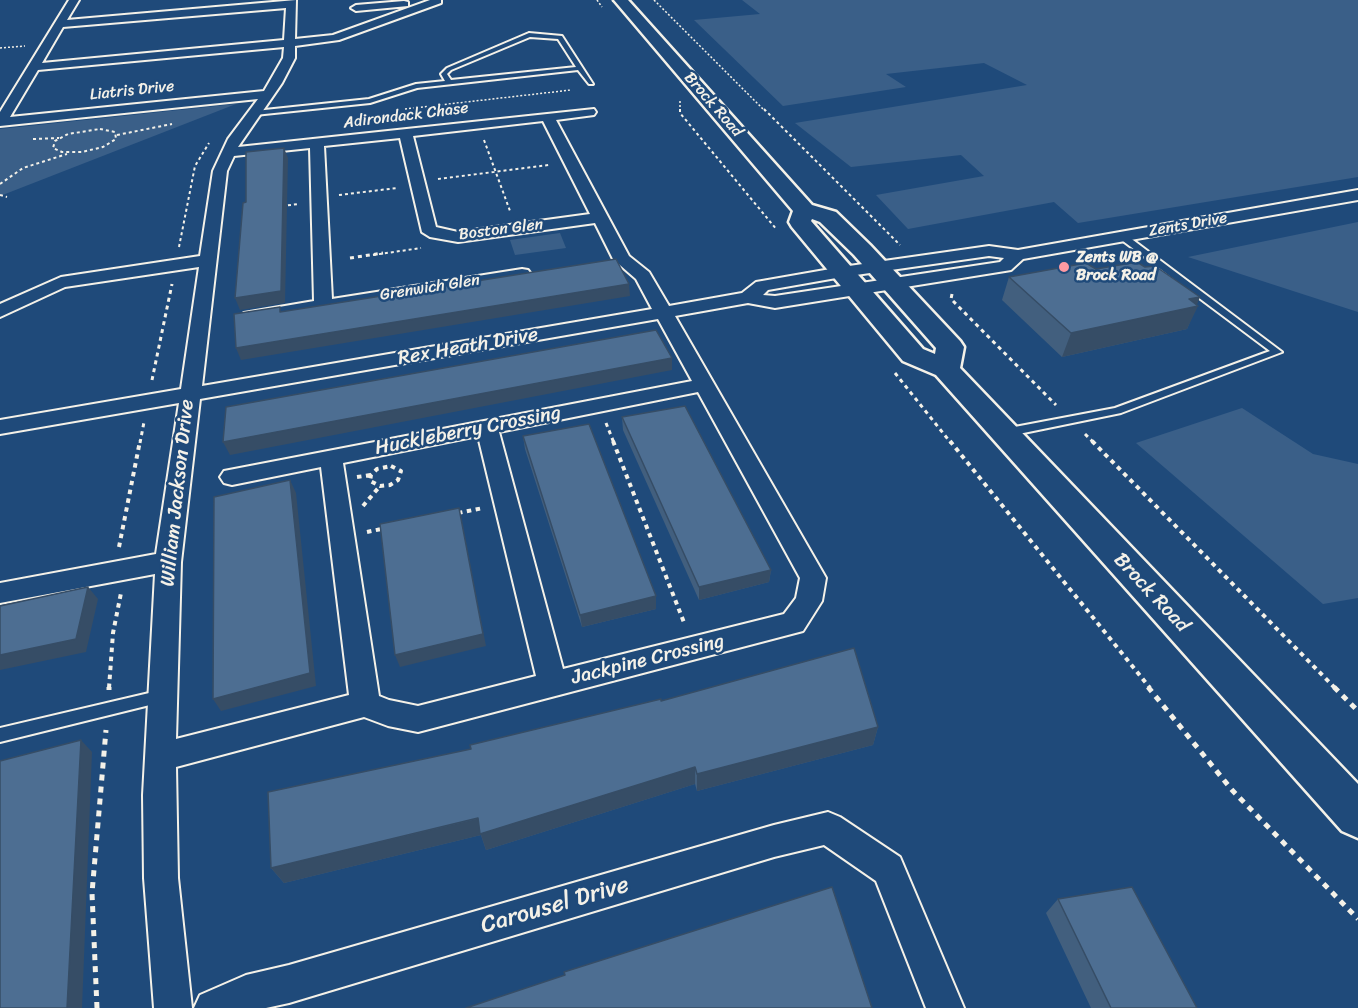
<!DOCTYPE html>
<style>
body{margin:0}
canvas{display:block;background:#1f4a7a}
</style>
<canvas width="1358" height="1008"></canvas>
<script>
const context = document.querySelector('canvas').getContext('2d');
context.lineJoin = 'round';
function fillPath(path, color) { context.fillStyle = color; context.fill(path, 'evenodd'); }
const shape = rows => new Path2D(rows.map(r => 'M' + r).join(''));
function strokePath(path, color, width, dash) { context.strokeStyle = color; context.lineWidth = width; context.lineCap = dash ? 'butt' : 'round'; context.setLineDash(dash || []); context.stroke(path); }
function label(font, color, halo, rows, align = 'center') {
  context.font = font + ' Sriracha,sans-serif'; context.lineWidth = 5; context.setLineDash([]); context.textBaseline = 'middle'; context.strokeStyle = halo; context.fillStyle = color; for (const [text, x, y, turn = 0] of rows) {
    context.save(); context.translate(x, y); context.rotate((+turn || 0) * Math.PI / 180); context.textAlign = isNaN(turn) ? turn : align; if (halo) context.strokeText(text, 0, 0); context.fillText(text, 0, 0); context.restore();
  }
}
fillPath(shape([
 [742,0,1358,0,1358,177,1078,223,1054,202,908,229,876,195,984,176,961,155,851,167,795,123,1027,85,984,63,886,74,906,87,783,106,694,20,760,14],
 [236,104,0,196,0,129],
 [1358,222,1358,312,1188,257],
 [560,233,566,248,515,255,510,240],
 [1242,408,1313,454,1358,464,1358,598,1323,604,1136,443]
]), '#3a5f88');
const service = shape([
 [529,33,562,36,593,84,589,84,578,70,417,88,370,103,255,115,252,113,255,111,369,99,416,84,445,81,441,74,447,68,529,33],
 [530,37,558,39,576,67,451,80,447,74,451,70,530,37],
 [1119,234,1125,234,1282,352,1121,413,1004,437,1000,436,998,433,1004,429,1115,408,1270,351,1119,238,1119,234],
 [162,690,167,692,169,696,167,700,162,702,0,742,0,728,162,690]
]);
const minor = shape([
 [69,0,79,0,67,20,296,0,295,39,333,35,430,0,441,0,441,3,339,40,295,46,295,58,282,83,238,147,594,109,596,112,594,115,556,120,629,256,649,272,669,306,742,293,756,282,762,281,842,267,989,246,1018,250,1358,190,1358,200,1023,259,1011,270,1005,271,775,308,748,303,675,316,826,578,822,601,803,631,418,732,388,726,364,717,176,767,178,878,192,1008,154,1008,144,878,143,795,155,574,0,603,0,583,156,554,179,403,0,434,0,420,181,389,199,267,65,287,0,317,0,304,61,277,200,256,213,171,228,139,258,99,0,126,0,112,69,0],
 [286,8,284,40,42,63,63,27,286,8],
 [284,47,283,58,264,91,10,117,38,70,284,47],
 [543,121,590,214,458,232,436,227,413,136,543,121],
 [400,138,422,232,430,237,458,242,595,223,613,259,636,279,652,309,202,386,227,171,234,156,310,148,314,301,244,313,242,317,244,321,251,323,528,278,531,274,528,270,522,269,332,299,324,146,400,138],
 [989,256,1004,258,1000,262,775,296,763,295,768,290,842,277,989,256],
 [658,319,692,381,224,471,220,477,224,483,232,485,321,467,349,695,176,739,181,562,200,399,658,319],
 [698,392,800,578,796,598,784,614,563,669,499,432,698,392],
 [478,436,536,676,418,706,389,700,379,696,343,463,478,436],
 [404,1,408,2,408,6,356,11,351,8,356,5,404,1],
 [828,812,840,817,900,857,964,1008,926,1008,876,881,824,845,774,857,289,1003,266,1008,194,1008,200,995,246,975,289,965,774,825,828,812]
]);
const secondary = shape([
 [614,0,628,0,812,205,836,212,870,245,960,341,964,347,960,368,1358,784,1358,838,1342,831,936,375,903,361,792,227,789,222,793,211,614,0],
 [812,219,820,222,854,255,936,348,935,354,923,349,811,221,812,219]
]);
strokePath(service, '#f4f1e8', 4);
strokePath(minor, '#f4f1e8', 4);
strokePath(secondary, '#f4f1e8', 5);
strokePath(shape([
 [597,0,602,7],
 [654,0,765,111],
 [0,48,25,46],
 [680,101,680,111],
 [405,109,571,90]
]), '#f4f1e8', 1.5, [2, 2]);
strokePath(shape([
 [680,109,680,113,777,230],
 [764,109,900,245],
 [100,129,115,132,116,139,103,147,82,152,62,152,53,148,55,141,68,134,100,129],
 [117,135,172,124],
 [33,139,59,138],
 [484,140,510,211],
 [438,179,549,165],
 [0,184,23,168,67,154],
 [0,195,7,197],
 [339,195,397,188],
 [282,206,298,204],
 [179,247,195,166,209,143],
 [373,255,421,248]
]), '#f4f1e8', 2, [3, 3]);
strokePath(shape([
 [350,258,383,253],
 [952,294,951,299,1056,405],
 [895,373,951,443],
 [152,380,172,284],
 [606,423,614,443],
 [1085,434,1094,443],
 [140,443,144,422]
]), '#f4f1e8', 3, [4, 4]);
strokePath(shape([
 [613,441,685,625],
 [950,441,1150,688],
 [1092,441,1335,688],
 [391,466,401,471,398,480,390,485,380,486,370,481,371,475,377,469,391,466],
 [357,477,371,475],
 [363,506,380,486],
 [458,513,483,508],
 [367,532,386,528],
 [119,547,140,441],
 [109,688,113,633,121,593]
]), '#f4f1e8', 4, [4.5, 4.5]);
strokePath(shape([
 [1148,687,1232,790,1358,919],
 [1334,687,1358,711],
 [109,690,109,687],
 [97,1008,92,893,106,730]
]), '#f4f1e8', 5, [6, 6]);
fillPath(service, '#1f4a7a');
fillPath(minor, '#1f4a7a');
fillPath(secondary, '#1f4a7a');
fillPath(shape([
 [1009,277,1197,305,1187,329,1062,357,1002,300],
 [622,417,771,570,769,582,699,600,623,430],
 [523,436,656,596,656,609,582,627,525,449],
 [661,701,878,727,873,745,697,791,695,784,486,850,481,835,284,883,271,868],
 [1058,899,1197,1008,1091,1008,1046,913]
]), '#425f7e');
fillPath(shape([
 [284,148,288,158,285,303,240,310,235,298],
 [629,284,630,296,241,360,236,348],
 [1200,297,1196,307,1198,306,1187,329,1062,357,1071,333,1189,299],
 [672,358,672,370,230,455,223,442],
 [290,480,296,493,316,686,221,711,213,699],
 [459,508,486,646,400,667,395,655],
 [771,570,769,582,699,600,699,587],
 [88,587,98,599,86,652,0,670,0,655],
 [656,596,656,609,582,627,580,615],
 [878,727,873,745,697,791,697,774],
 [81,740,92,752,82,1008,67,1008],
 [695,767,695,784,486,850,481,835,284,883,271,868]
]), '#364d66');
const building = shape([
 [284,148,281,291,235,298,243,203,246,202,246,152,284,148],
 [616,259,629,284,236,348,234,314,280,307,280,312,616,259],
 [1137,262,1145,267,1155,266,1200,297,1189,299,1198,306,1071,333,1009,277,1086,263,1096,269,1137,262],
 [656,330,672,358,223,442,226,407,656,330],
 [685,406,771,570,699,587,622,417,685,406],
 [589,424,656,596,580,615,523,436,589,424],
 [290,480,310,673,213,699,214,497,290,480],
 [459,508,483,634,395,655,380,524,459,508],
 [88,587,76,639,0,655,0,606,88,587],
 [854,648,878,727,697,774,695,767,480,834,478,818,271,868,268,792,471,749,470,745,661,699,661,701,854,648],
 [81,740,67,1008,0,1008,0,761,81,740],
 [832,887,872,1008,466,1008,565,975,564,972,832,887],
 [1132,887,1197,1008,1111,1008,1058,899,1132,887]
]);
fillPath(building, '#4d6e92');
strokePath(building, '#364d66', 1.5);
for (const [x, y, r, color] of [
 [1064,267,6,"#ff9aa2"]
]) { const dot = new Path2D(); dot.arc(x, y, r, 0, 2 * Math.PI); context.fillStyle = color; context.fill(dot); strokePath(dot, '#1f4a7a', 2); }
label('16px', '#f4f1e8', '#1f4a7a', [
 ["Liatris Drive",132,91,-6],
 ["Brock Road",713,105,49],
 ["Adirondack Chase",406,116,-7],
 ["Zents Drive",1188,225,-10],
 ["Boston Glen",501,230,-7],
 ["Grenwich Glen",430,288,-9]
]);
label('bold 16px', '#f4f1e8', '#1f4a7a', [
 ["Zents WB @",1076,258],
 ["Brock Road",1076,276]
], 'left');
label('20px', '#f4f1e8', '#1f4a7a', [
 ["Rex Heath Drive",468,347,-10],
 ["Huckleberry Crossing",468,431,-11],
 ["William Jackson Drive",178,493,-84],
 ["Brock Road",1151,593,47],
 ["Jackpine Crossing",648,660,-14]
]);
label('24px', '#f4f1e8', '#1f4a7a', [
 ["Carousel Drive",555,906,-16]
]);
</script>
